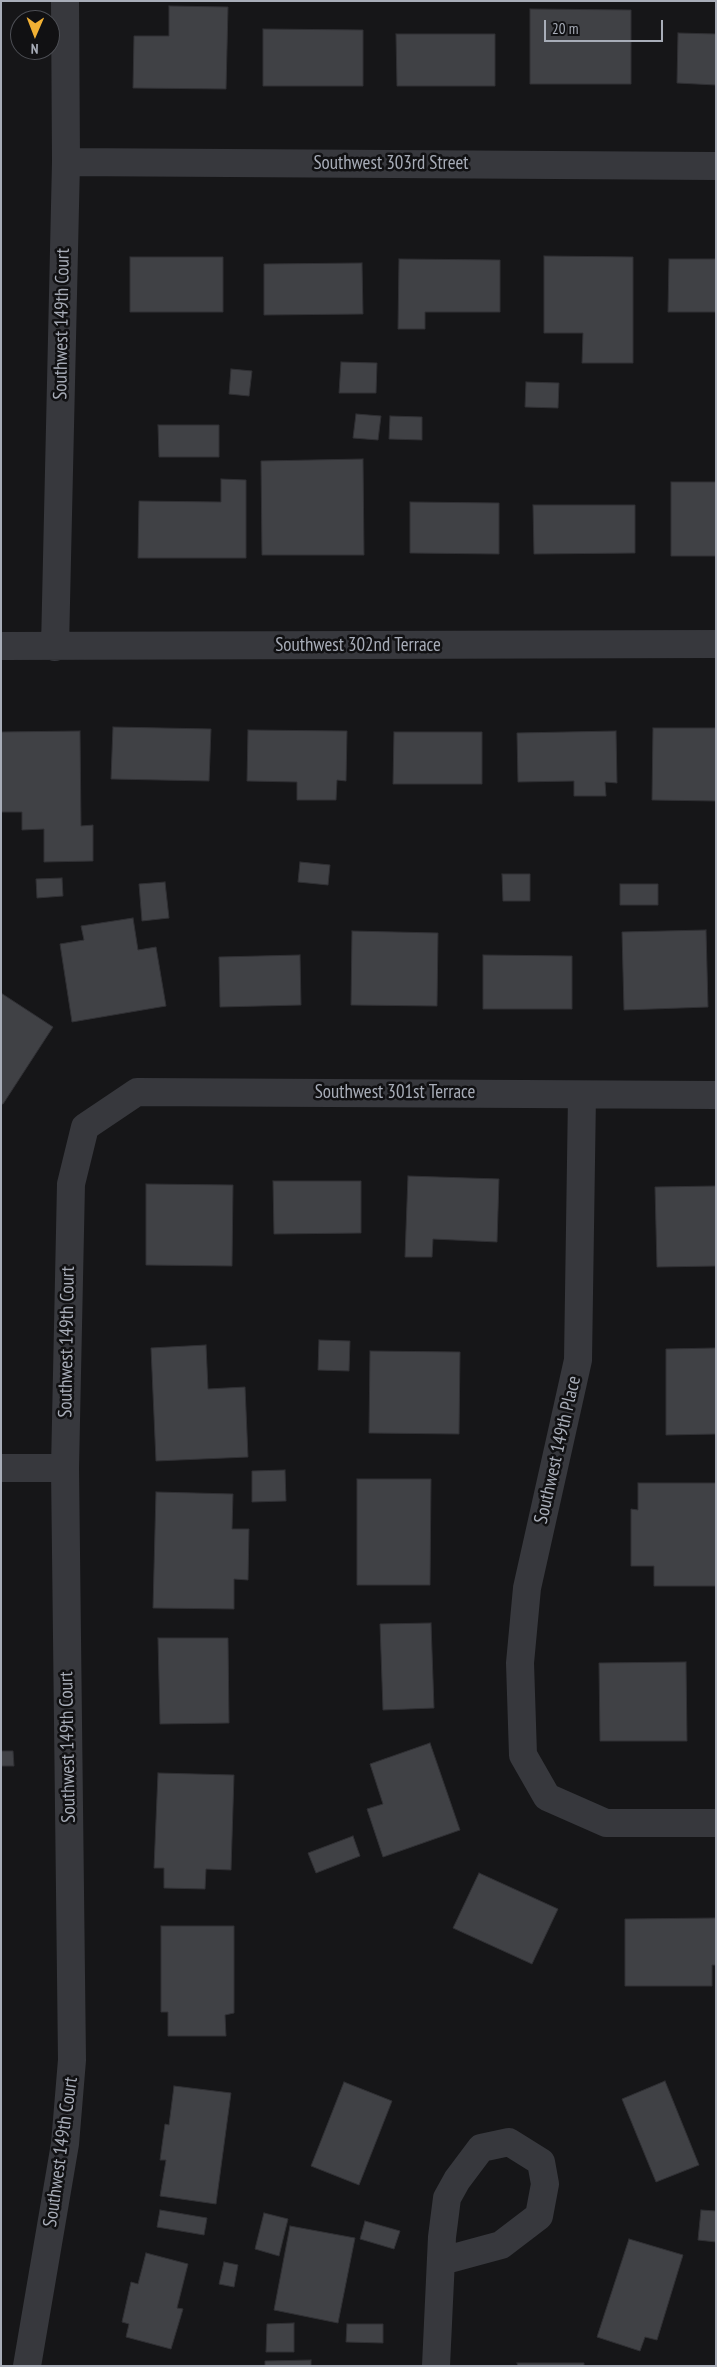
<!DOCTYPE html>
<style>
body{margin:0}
#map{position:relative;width:717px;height:2367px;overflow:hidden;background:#161618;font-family:"PT Sans Narrow",sans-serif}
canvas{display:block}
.frame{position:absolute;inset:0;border:2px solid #a8adb8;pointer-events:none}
.north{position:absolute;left:10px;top:10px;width:50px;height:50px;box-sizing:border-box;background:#111113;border:1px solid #4d4f55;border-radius:50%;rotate:181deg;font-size:14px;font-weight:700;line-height:20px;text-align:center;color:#a8adb8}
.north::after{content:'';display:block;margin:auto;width:18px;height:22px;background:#f2b134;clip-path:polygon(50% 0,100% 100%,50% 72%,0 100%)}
.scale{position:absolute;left:544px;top:20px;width:119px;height:22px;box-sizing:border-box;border:2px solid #a8adb8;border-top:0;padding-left:6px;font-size:15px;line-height:18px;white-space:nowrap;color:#a8adb8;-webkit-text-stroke:4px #111113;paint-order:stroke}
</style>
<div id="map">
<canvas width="717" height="2367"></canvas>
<div class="frame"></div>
<div class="north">N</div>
<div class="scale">20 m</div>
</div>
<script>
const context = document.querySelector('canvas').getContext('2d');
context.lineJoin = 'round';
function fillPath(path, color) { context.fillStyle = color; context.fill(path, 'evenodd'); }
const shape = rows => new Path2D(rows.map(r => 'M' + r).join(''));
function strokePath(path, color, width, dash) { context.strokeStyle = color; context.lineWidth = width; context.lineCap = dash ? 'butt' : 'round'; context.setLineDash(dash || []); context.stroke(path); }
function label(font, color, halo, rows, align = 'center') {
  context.font = font + ' "PT Sans Narrow",sans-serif'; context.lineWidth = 5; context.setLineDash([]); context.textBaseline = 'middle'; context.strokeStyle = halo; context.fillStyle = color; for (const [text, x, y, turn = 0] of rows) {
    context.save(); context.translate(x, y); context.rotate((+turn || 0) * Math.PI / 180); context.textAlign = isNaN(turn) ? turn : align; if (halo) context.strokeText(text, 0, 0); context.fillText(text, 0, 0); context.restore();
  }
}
const building = shape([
 [169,6,228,7,226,89,133,88,134,36,169,36,169,6],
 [530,9,631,10,631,84,530,84,530,9],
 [263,29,363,30,363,86,263,86,263,29],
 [678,33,716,34,716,85,677,83,678,33],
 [396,34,495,34,495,86,397,86,396,34],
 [544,256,633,257,633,363,582,363,583,333,544,333,544,256],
 [130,257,223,257,223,312,130,312,130,257],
 [399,259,500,260,500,312,425,312,425,329,398,329,399,259],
 [669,259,716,259,716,312,668,312,669,259],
 [362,263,363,314,264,315,264,264,362,263],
 [341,362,377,363,376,393,339,393,341,362],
 [231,369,252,371,249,396,229,394,231,369],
 [526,382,559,383,558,408,525,407,526,382],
 [356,414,381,416,378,440,353,438,356,414],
 [390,416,422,417,422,440,389,439,390,416],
 [158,425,219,425,219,457,159,457,158,425],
 [363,459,364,555,262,555,261,461,363,459],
 [221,479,246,480,246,558,138,558,139,501,221,502,221,479],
 [671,482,716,482,716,556,671,556,671,482],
 [410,502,499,503,499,554,410,553,410,502],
 [533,505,635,505,635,553,534,554,533,505],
 [113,727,211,729,209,781,111,779,113,727],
 [653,728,716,728,716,801,652,800,653,728],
 [248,730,347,731,346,781,337,780,336,800,297,800,297,782,247,781,248,730],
 [80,731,81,826,93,825,93,861,44,862,44,829,22,830,22,812,1,812,1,732,80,731],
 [616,731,617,783,605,782,606,796,574,796,574,781,518,782,517,733,616,731],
 [394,732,482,732,482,784,393,784,394,732],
 [300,862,330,865,328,885,298,882,300,862],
 [502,874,530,874,530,901,503,901,502,874],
 [62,878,63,896,37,898,36,879,62,878],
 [165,882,169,918,142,921,139,884,165,882],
 [620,884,658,884,658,905,620,905,620,884],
 [133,918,138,950,156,947,166,1006,72,1022,60,944,84,940,81,926,133,918],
 [706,930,708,1007,624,1010,622,932,706,930],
 [352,931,438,933,437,1006,351,1005,352,931],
 [300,955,301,1005,220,1007,219,957,300,955],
 [483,955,572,956,572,1009,483,1009,483,955],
 [1,993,53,1027,3,1104,1,1104,1,993],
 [408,1176,499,1179,497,1242,433,1239,432,1257,405,1257,408,1176],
 [273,1181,361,1181,361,1233,274,1234,273,1181],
 [146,1184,233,1185,232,1266,146,1265,146,1184],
 [716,1186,716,1266,657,1267,655,1187,716,1186],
 [319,1340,350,1341,349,1371,318,1370,319,1340],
 [206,1345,208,1389,245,1387,248,1457,156,1461,151,1348,206,1345],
 [716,1348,716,1434,666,1435,666,1349,716,1348],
 [370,1351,460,1352,459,1434,369,1433,370,1351],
 [285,1470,286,1501,252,1502,252,1471,285,1470],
 [357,1479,431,1479,430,1585,357,1585,357,1479],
 [638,1483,716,1483,716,1586,654,1586,654,1566,631,1566,631,1509,638,1510,638,1483],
 [156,1492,233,1494,232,1529,249,1529,248,1580,234,1579,234,1609,153,1608,156,1492],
 [431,1623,434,1708,383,1710,380,1624,431,1623],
 [158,1638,228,1638,229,1723,160,1724,158,1638],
 [686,1662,687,1741,600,1741,599,1663,686,1662],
 [430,1743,460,1830,383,1857,367,1809,383,1804,370,1764,430,1743],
 [1,1751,13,1751,14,1766,1,1766,1,1751],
 [158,1773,234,1775,231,1870,206,1869,205,1889,164,1888,164,1868,154,1868,158,1773],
 [353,1836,360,1856,316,1873,308,1853,353,1836],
 [479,1873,558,1909,532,1964,453,1928,479,1873],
 [716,1918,716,1965,712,1965,712,1986,625,1986,625,1919,716,1918],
 [161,1926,234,1926,234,2013,225,2015,226,2036,168,2036,168,2012,161,2012,161,1926],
 [665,2081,699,2165,656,2182,622,2099,665,2081],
 [344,2082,392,2101,359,2185,311,2166,344,2082],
 [174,2086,231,2093,216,2204,160,2196,166,2160,160,2160,165,2124,169,2125,174,2086],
 [160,2210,207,2218,204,2235,157,2227,160,2210],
 [701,2210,716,2211,716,2242,698,2240,701,2210],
 [264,2213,288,2219,279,2256,255,2249,264,2213],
 [365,2221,400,2231,394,2249,360,2239,365,2221],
 [290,2226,355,2238,338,2323,274,2310,290,2226],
 [629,2239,683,2255,657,2340,645,2337,640,2351,597,2337,629,2239],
 [146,2253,188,2264,177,2308,183,2309,171,2349,126,2337,129,2324,122,2322,131,2282,138,2284,146,2253],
 [224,2262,238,2265,234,2287,219,2284,224,2262],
 [294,2323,294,2352,266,2352,267,2324,294,2323],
 [347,2324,383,2324,383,2343,346,2342,347,2324],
 [311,2360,311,2366,265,2366,265,2361,311,2360],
 [517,2363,584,2363,584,2366,518,2366,517,2363]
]);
fillPath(building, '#404145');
strokePath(building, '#303034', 1);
strokePath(shape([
 [66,162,716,166],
 [1,646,716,644],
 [55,647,66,162,65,1],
 [582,1095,578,1360,527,1588,520,1663,523,1755,547,1797,606,1823,716,1823],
 [1,1468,65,1468],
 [27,2366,65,2144,72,2060,65,1468,71,1184,85,1127,137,1092,716,1095],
 [436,2366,442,2237,447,2198,457,2180,481,2148,509,2142,541,2162,545,2184,539,2216,501,2245,442,2261]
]), '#37383d', 28);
label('19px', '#a8adb8', '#111113', [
 ["Southwest 303rd Street",391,164],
 ["Southwest 149th Court",62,324,-89],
 ["Southwest 302nd Terrace",358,646],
 ["Southwest 301st Terrace",395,1093],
 ["Southwest 149th Court",67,1342,-89],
 ["Southwest 149th Place",558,1450,-77],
 ["Southwest 149th Court",68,1747,-91],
 ["Southwest 149th Court",61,2152,-82]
]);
</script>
